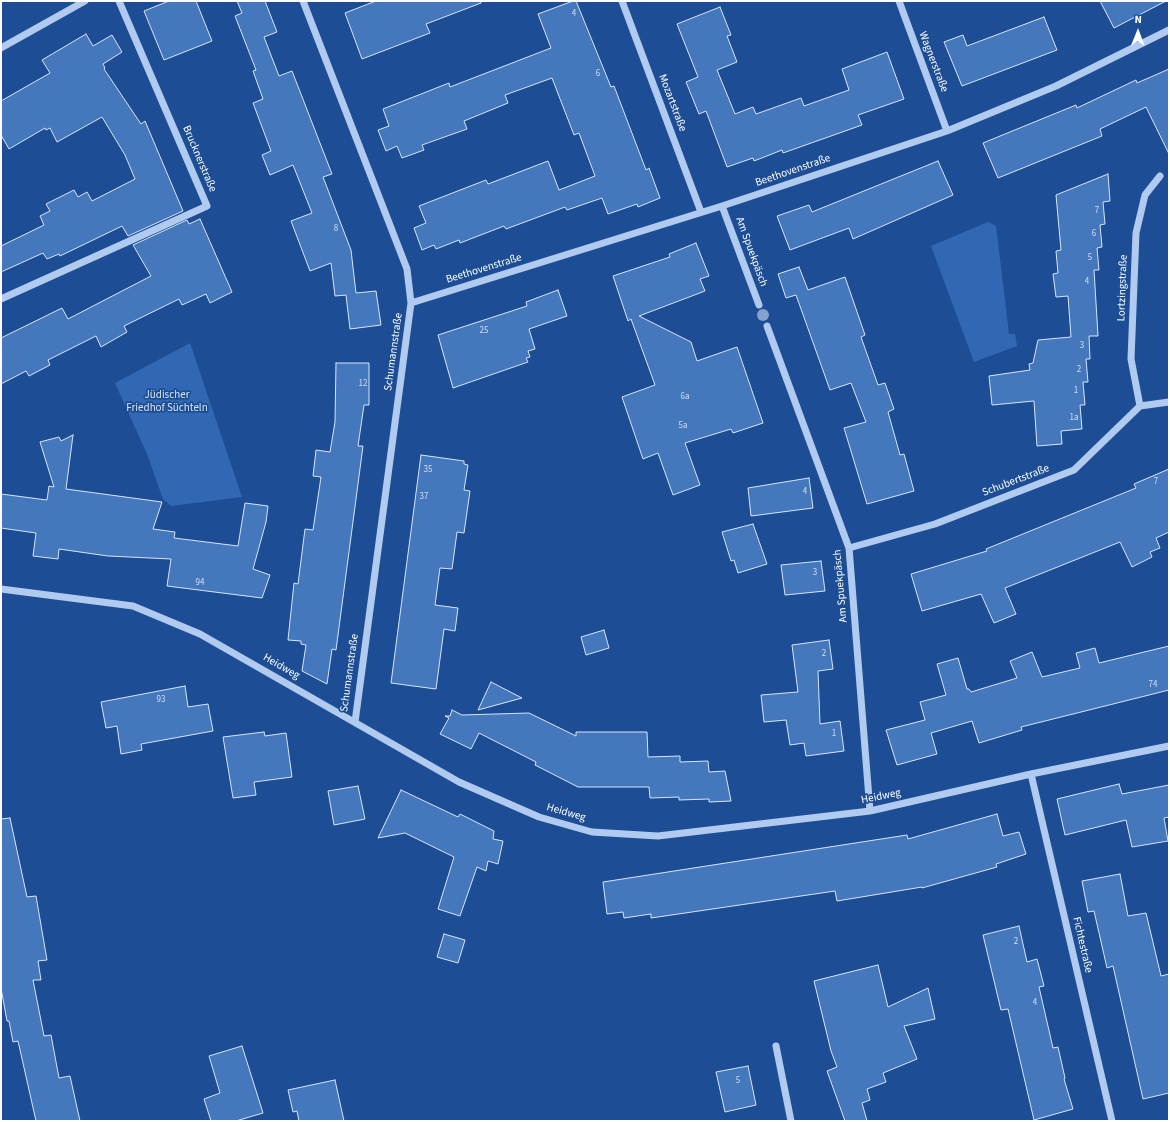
<!DOCTYPE html>
<meta charset="utf-8">
<style>
body{margin:0}
#map{position:relative;width:1170px;height:1122px;overflow:hidden;background:#1d4e95;font-family:"Source Sans 3",sans-serif}
canvas{display:block}
.frame{position:absolute;inset:0;border:2px solid #fff;pointer-events:none}
.north{position:absolute;left:1118px;top:12px;width:40px;height:40px;-webkit-text-stroke:3px #1d4e95;paint-order:stroke;rotate:1deg;font-size:11px;font-weight:700;line-height:16px;text-align:center;color:#fff}
.north::after{content:'';display:block;margin:auto;width:14px;height:18px;background:#fff;clip-path:polygon(50% 0,100% 100%,50% 72%,0 100%)}
</style>
<div id="map">
<canvas width="1170" height="1122"></canvas>
<div class="frame"></div>
<div class="north">N</div>
</div>
<script>
const context = document.querySelector('canvas').getContext('2d');
context.lineJoin = 'round';
function fillPath(path, color) { context.fillStyle = color; context.fill(path, 'evenodd'); }
const shape = rows => new Path2D(rows.map(r => 'M' + r).join(''));
function strokePath(path, color, width, dash) { context.strokeStyle = color; context.lineWidth = width; context.lineCap = dash ? 'butt' : 'round'; context.setLineDash(dash || []); context.stroke(path); }
function label(font, color, halo, rows, align = 'center') {
  context.font = font + ' "Source Sans 3",sans-serif'; context.lineWidth = 3.5; context.setLineDash([]); context.textBaseline = 'middle'; context.strokeStyle = halo; context.fillStyle = color; for (const [text, x, y, turn = 0] of rows) {
    context.save(); context.translate(x, y); context.rotate((+turn || 0) * Math.PI / 180); context.textAlign = isNaN(turn) ? turn : align; if (halo) context.strokeText(text, 0, 0); context.fillText(text, 0, 0); context.restore();
  }
}
fillPath(shape([
 [988,222,996,226,1009,334,1015,334,1017,346,974,362,931,246],
 [190,343,242,497,171,506,163,499,147,454,115,383]
]), '#3167b3');
const building = shape([
 [169,1,196,1,212,41,164,60,144,11,169,1],
 [237,1,265,1,277,32,264,37,279,76,292,71,332,174,323,177,351,250,356,293,376,291,381,325,350,329,346,295,335,296,331,263,310,271,291,221,312,213,293,165,270,175,262,155,271,151,253,103,263,99,253,71,256,70,235,16,242,13,237,1],
 [376,1,481,1,481,3,426,24,430,33,362,59,345,13,376,1],
 [573,1,576,1,611,87,614,86,646,170,649,168,660,198,638,207,637,204,608,214,602,198,567,210,565,207,506,229,504,226,460,243,459,240,436,249,434,245,422,250,414,228,426,223,419,206,486,180,488,184,548,161,559,190,595,176,579,133,574,135,552,78,505,95,508,103,464,121,467,129,422,145,424,150,402,158,397,146,386,151,378,130,389,126,383,109,449,83,450,87,551,48,538,14,573,1],
 [1100,1,1166,1,1114,28,1100,1],
 [720,7,731,35,727,36,737,62,717,70,735,114,753,107,756,114,801,98,804,106,849,90,842,69,887,52,904,99,858,115,862,125,783,153,782,150,754,161,753,158,727,167,706,111,699,114,686,82,698,77,677,24,720,7],
 [1044,17,1057,50,962,86,944,42,963,35,967,46,1044,17],
 [86,34,93,46,112,35,122,52,103,64,105,68,104,69,141,124,145,121,183,211,128,236,122,226,60,256,59,254,47,259,43,253,1,272,1,246,44,225,40,216,50,211,46,204,74,190,78,197,87,192,92,201,135,179,125,155,102,117,57,142,50,128,46,130,45,128,9,149,1,135,1,101,50,73,42,60,86,34],
 [1169,69,1169,154,1146,107,1100,129,1102,136,998,178,983,143,1076,105,1077,108,1136,80,1137,83,1169,69],
 [938,161,953,195,853,239,849,228,790,250,777,216,809,205,812,212,938,161],
 [1108,174,1110,201,1103,202,1105,224,1100,225,1102,247,1097,248,1099,270,1094,270,1098,336,1089,336,1090,359,1086,359,1088,382,1083,382,1085,405,1080,405,1082,429,1061,431,1062,444,1037,446,1034,401,992,405,989,376,1030,370,1029,364,1033,363,1038,340,1071,337,1068,296,1056,297,1053,274,1058,273,1056,251,1061,250,1056,195,1108,174],
 [200,219,232,292,210,303,206,294,182,305,179,299,124,326,127,332,101,347,96,336,48,360,50,365,29,376,26,371,1,384,1,338,62,308,68,319,151,276,133,245,187,220,189,224,200,219],
 [696,243,709,276,700,279,705,291,639,316,691,342,697,361,737,347,763,423,733,433,731,429,685,443,700,485,673,495,658,453,643,459,622,397,655,385,631,319,628,321,613,276,670,257,669,254,696,243],
 [799,267,808,290,845,277,865,335,861,337,878,385,885,383,894,409,888,412,900,455,904,454,914,491,867,504,844,428,866,422,851,383,830,390,796,295,786,298,778,274,799,267],
 [558,290,567,316,529,329,535,349,528,351,530,357,526,358,528,362,453,388,438,335,527,306,526,302,558,290],
 [336,363,369,363,369,405,364,405,358,446,363,446,336,650,332,649,327,684,302,671,306,645,301,644,301,641,288,640,294,583,298,584,305,529,313,530,321,477,313,476,316,450,330,452,335,422,336,363],
 [73,435,66,489,162,502,153,529,175,532,174,538,238,546,245,503,268,506,266,522,253,569,270,575,262,598,167,586,171,559,108,556,59,549,58,559,33,556,36,533,1,528,1,494,47,500,49,486,54,487,40,442,59,437,61,441,73,435],
 [421,455,464,461,464,464,468,465,464,490,470,491,464,533,457,532,452,569,440,568,435,605,458,608,455,631,444,629,436,689,391,683,421,455],
 [1169,469,1169,532,1156,538,1160,548,1150,552,1152,557,1132,567,1120,542,1005,588,1016,614,994,623,981,594,922,611,911,574,987,551,986,549,1136,488,1134,484,1169,469],
 [809,478,813,508,751,516,748,488,809,478],
 [753,524,767,564,738,573,734,560,731,561,722,532,753,524],
 [821,561,825,591,785,595,781,565,821,561],
 [604,630,609,648,586,655,581,637,604,630],
 [829,640,833,669,818,671,820,724,840,721,844,751,806,756,804,743,790,745,786,720,764,722,761,695,798,692,792,645,829,640],
 [1169,646,1169,690,1021,727,1022,730,979,743,972,721,931,733,937,754,897,765,886,730,925,720,920,702,946,695,937,664,958,658,967,689,969,689,971,692,1017,678,1010,661,1032,652,1042,677,1080,668,1076,653,1095,648,1099,663,1169,646],
 [491,682,522,698,478,710,491,682],
 [185,686,188,707,208,704,213,731,141,744,142,750,121,754,117,726,106,728,101,702,185,686],
 [452,710,462,715,529,713,576,736,576,732,647,732,648,757,680,756,680,762,708,761,709,772,725,771,731,801,709,802,709,799,679,800,679,797,650,798,649,787,578,787,535,765,536,762,479,733,471,749,440,734,449,718,445,716,450,716,452,710],
 [264,732,265,736,286,733,292,777,254,782,256,795,233,798,223,737,264,732],
 [1119,784,1122,794,1169,785,1169,817,1164,818,1168,841,1132,847,1126,820,1065,835,1057,799,1119,784],
 [358,786,365,819,334,825,328,791,358,786],
 [401,790,458,817,460,814,494,831,493,839,503,841,498,864,488,861,486,871,477,867,460,916,438,909,454,857,405,833,378,838,401,790],
 [997,814,1003,836,1019,832,1026,854,996,864,997,867,922,888,922,887,837,901,835,891,651,918,651,914,624,918,623,912,607,914,603,882,907,835,908,839,997,814],
 [10,818,27,897,36,896,47,960,38,961,41,980,33,980,44,1036,51,1035,59,1078,70,1076,80,1121,36,1121,18,1041,13,1042,9,1021,7,1021,1,988,1,819,10,818],
 [1120,874,1128,916,1146,913,1161,976,1169,974,1169,1093,1143,1099,1113,966,1107,968,1094,911,1088,912,1082,881,1120,874],
 [1019,926,1027,962,1037,959,1044,986,1039,987,1053,1048,1058,1047,1065,1078,1064,1079,1073,1109,1034,1120,1008,1009,1001,1010,983,935,1019,926],
 [444,934,465,940,458,963,437,957,444,934],
 [878,965,888,1007,928,988,935,1019,904,1026,917,1059,883,1073,886,1082,867,1089,870,1100,862,1103,867,1121,845,1121,827,1071,837,1067,831,1051,814,981,878,965],
 [242,1046,263,1113,236,1121,211,1121,204,1099,220,1093,209,1056,242,1046],
 [748,1066,756,1105,725,1112,716,1072,748,1066],
 [335,1080,344,1121,299,1121,297,1111,293,1112,288,1090,335,1080]
]);
fillPath(building, '#4577bc');
strokePath(building, '#d6e6fb', 1);
strokePath(shape([
 [303,1,407,269,411,303,355,722],
 [622,1,701,212],
 [899,1,947,131],
 [1,48,85,1],
 [722,206,759,305],
 [1,299,207,206,119,1],
 [411,303,722,206,947,131,1056,86,1169,30],
 [767,326,849,548,870,811],
 [1140,406,1131,359,1136,233,1145,195,1160,176],
 [849,548,935,524,1074,470,1140,406,1169,402],
 [1,589,133,606,200,634,459,782,539,817,592,832,658,836,870,811,1031,774,1169,746],
 [1031,774,1112,1121],
 [776,1046,791,1121]
]), '#b0cbef', 7);
context.fillStyle = '#83a2cd';
for (const [x, y] of [
 [763,315]
]) { context.beginPath(); context.arc(x, y, 6, 0, 2 * Math.PI); context.fill(); }
label('9px', '#d0ddee', null, [
 ["4",574,14],
 ["6",598,74],
 ["7",1097,211],
 ["8",336,229],
 ["6",1094,234],
 ["5",1090,258],
 ["4",1087,282],
 ["25",484,331],
 ["3",1082,346],
 ["2",1079,370],
 ["12",363,384],
 ["1",1076,391],
 ["6a",685,397],
 ["1a",1074,418],
 ["5a",683,426],
 ["35",428,470],
 ["7",1156,482],
 ["4",805,492],
 ["37",424,497],
 ["3",815,573],
 ["94",200,583],
 ["2",824,654],
 ["74",1153,685],
 ["93",161,700],
 ["1",834,734],
 ["2",1016,942],
 ["4",1035,1003],
 ["5",738,1081]
]);
label('11px', '#fff', '#1d4e95', [
 ["Wagnerstraße",933,62,69],
 ["Mozartstraße",672,103,69],
 ["Brucknerstraße",199,159,67],
 ["Beethovenstraße",793,171,-19],
 ["Am Spuekpäsch",751,252,70],
 ["Beethovenstraße",484,269,-17],
 ["Lortzingstraße",1123,288,-88],
 ["Schumannstraße",394,352,-82],
 ["Schubertstraße",1016,481,-21],
 ["Am Spuekpäsch",841,586,-95],
 ["Heidweg",281,667,30],
 ["Schumannstraße",350,673,-82],
 ["Heidweg",881,797,-11],
 ["Heidweg",566,813,16],
 ["Fichtestraße",1082,945,77]
]);
label('11px', '#d6e6fb', '#1d4e95', [
 ["Jüdischer",167,396],
 ["Friedhof Süchteln",167,409]
]);
</script>
